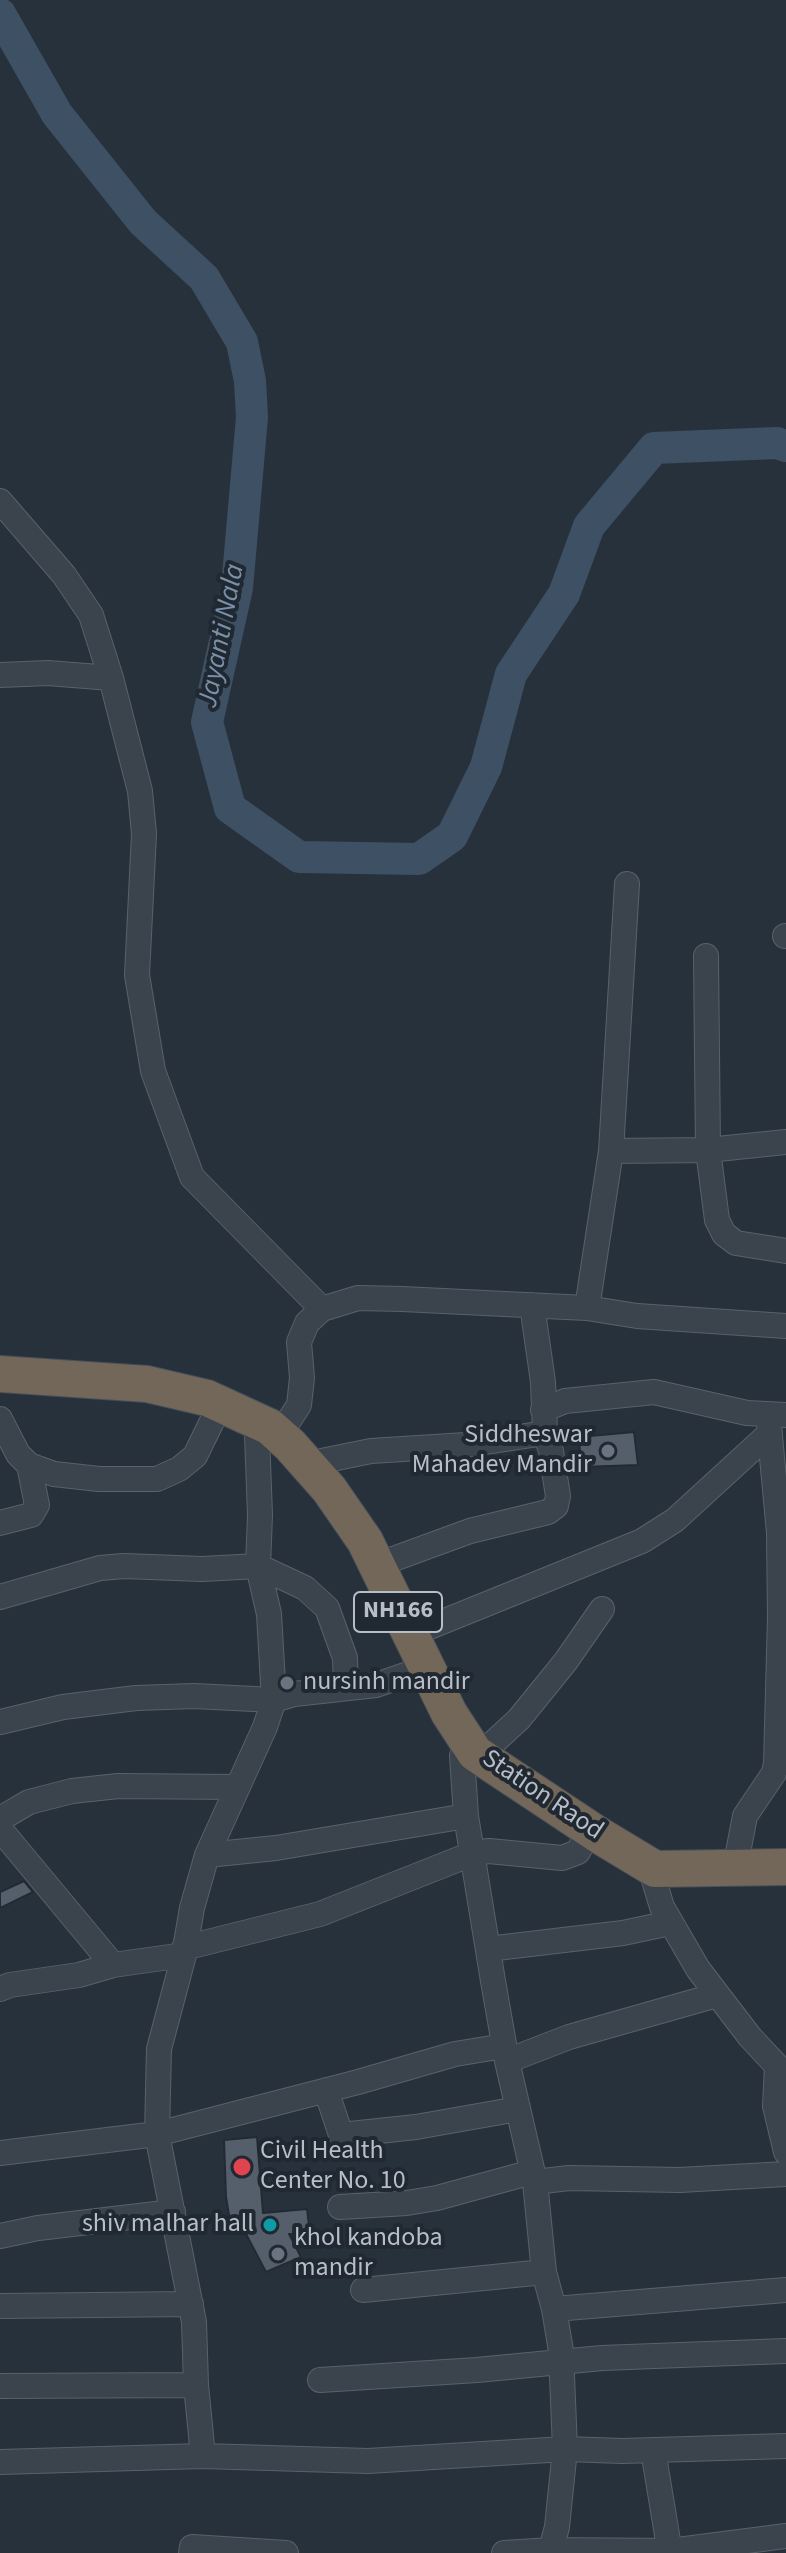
<!DOCTYPE html>
<style>
body{margin:0}
canvas{display:block;background:#27313c}
</style>
<canvas width="786" height="2553"></canvas>
<script>
const context = document.querySelector('canvas').getContext('2d');
context.lineJoin = 'round';
const shape = rows => new Path2D(rows.map(r => 'M' + r).join(''));
function strokePath(path, color, width, dash) { context.strokeStyle = color; context.lineWidth = width; context.lineCap = dash ? 'butt' : 'round'; context.setLineDash(dash || []); context.stroke(path); }
function fillPath(path, color) { context.fillStyle = color; context.fill(path, 'evenodd'); }
function label(font, color, halo, rows, align = 'center') {
  context.font = font + ' "Source Sans 3",sans-serif'; context.lineWidth = 8; context.setLineDash([]); context.textBaseline = 'middle'; context.strokeStyle = halo; context.fillStyle = color; for (const [text, x, y, turn = 0] of rows) {
    context.save(); context.translate(x, y); context.rotate((+turn || 0) * Math.PI / 180); context.textAlign = isNaN(turn) ? turn : align; if (halo) context.strokeText(text, 0, 0); context.fillText(text, 0, 0); context.restore();
  }
}
strokePath(shape([
 [0,14,57,114,143,222,204,278,242,342,250,381,252,417,237,588,207,722,230,808,299,857,419,859,452,836,486,767,511,674,564,594,589,526,654,448,777,443,786,446]
]), '#3e5063', 32);
const building = shape([
 [634,1432,638,1465,581,1467,579,1437,634,1432],
 [24,1881,33,1892,0,1908,0,1892,24,1881],
 [257,2137,263,2213,307,2209,310,2234,289,2234,301,2257,266,2272,246,2234,232,2233,226,2197,224,2140,257,2137]
]);
fillPath(building, '#555f6c');
strokePath(building, '#222a34', 2);
const minor = shape([
 [0,501,64,575,91,615,111,678,140,791,144,834,137,975,153,1071,192,1177,322,1309],
 [0,675,48,673,111,678],
 [785,936,786,936],
 [706,956,708,1150,717,1220,724,1234,736,1243,786,1251],
 [611,1151,708,1150,786,1142],
 [587,1308,611,1151,627,884],
 [543,1410,565,1401,654,1392,747,1413,786,1415],
 [0,1419,18,1454,29,1465,54,1474,99,1479,157,1479,179,1469,195,1456,216,1413],
 [307,1464,371,1451,466,1445,545,1433],
 [0,1523,31,1515,37,1505,29,1465],
 [377,1565,470,1531,548,1512,556,1506,558,1496,551,1451,545,1433,543,1382,532,1305],
 [0,1597,100,1568,124,1566,202,1569,258,1566,305,1588,327,1608,345,1658,346,1688],
 [410,1635,642,1541,675,1520,770,1433],
 [0,1722,63,1707,136,1698,194,1696,274,1700,269,1614,258,1566,260,1515,257,1435,288,1422,299,1405,302,1378,299,1342,307,1323,322,1309,358,1298,402,1299,587,1308,637,1316,786,1326],
 [462,1756,466,1816,493,1981,507,2061,535,2182,544,2272,554,2309,561,2351,565,2449,557,2527,550,2553],
 [479,1756,519,1719,566,1661,602,1609],
 [0,1819,29,1802,72,1791,118,1786,236,1787],
 [0,1829,113,1965,184,1955],
 [207,1855,276,1848,466,1816],
 [735,1868,745,1816,774,1773,776,1763,780,1617,779,1533,768,1414],
 [653,1877,662,1907,698,1969,750,2037,777,2066,775,2106,786,2152],
 [184,1948,320,1914,474,1853,489,1851,562,1858,578,1852,585,1838],
 [488,1949,623,1933,670,1923],
 [0,1989,10,1985,79,1975,113,1965],
 [507,2061,569,2037,717,1995],
 [326,2090,341,2135,416,2127,518,2109],
 [0,2153,157,2134,358,2082,455,2054,504,2046],
 [535,2182,569,2178,680,2180,786,2174],
 [340,2207,407,2203,437,2198,532,2172],
 [0,2236,38,2228,173,2212],
 [363,2290,544,2272],
 [0,2306,191,2304],
 [554,2309,786,2290],
 [320,2380,477,2370,602,2358,786,2351],
 [0,2386,196,2385],
 [653,2450,670,2553],
 [203,2456,196,2385,194,2322,157,2134,159,2049,184,1955,192,1908,207,1855,265,1727,274,1700,294,1694,376,1685,408,1674],
 [0,2462,203,2456,368,2461,565,2449,623,2451,786,2446],
 [191,2553,192,2547,286,2553],
 [504,2553,552,2550,670,2551,786,2536]
]);
const highway = shape([
 [0,1374,147,1384,207,1398,270,1427,290,1445,329,1489,365,1541,449,1713,475,1753,597,1834,655,1869,786,1867]
]);
strokePath(minor, '#59616b', 26);
strokePath(highway, '#464e58', 38);
strokePath(minor, '#3b434d', 24);
strokePath(highway, '#726758', 36);
for (const [x, y, r, color] of [
 [608,1451,8,"#6b7280"],
 [287,1683,8,"#6b7280"],
 [242,2167,10,"#e0444e"],
 [270,2225,8,"#0f9aa8"],
 [278,2254,8,"#6b7280"]
]) { const dot = new Path2D(); dot.arc(x, y, r, 0, 2 * Math.PI); context.fillStyle = color; context.fill(dot); strokePath(dot, '#202832', 3); }
for (const [x, y, w] of [
 [398,1612,88]
]) { const box = new Path2D(); box.roundRect(x - w / 2, y - 20, w, 40, 6); context.fillStyle = '#202832'; context.fill(box); strokePath(box, '#b7bec8', 2); }
label('bold 24px', '#b7bec8', null, [
 ["NH166",398,1612]
]);
label('26px', '#b7bec8', '#202832', [
 ["Siddheswar",592,1436,"right"],
 ["Mahadev Mandir",592,1466,"right"],
 ["nursinh mandir",303,1683],
 ["Civil Health",260,2152],
 ["Center No. 10",260,2182],
 ["shiv malhar hall",254,2225,"right"],
 ["khol kandoba",294,2239],
 ["mandir",294,2269]
], 'left');
label('26px', '#b7bec8', '#202832', [
 ["Station Raod",542,1796,34]
]);
label('italic 28px', '#7a90a8', '#202832', [
 ["Jayanti Nala",223,636,-79]
]);
</script>
